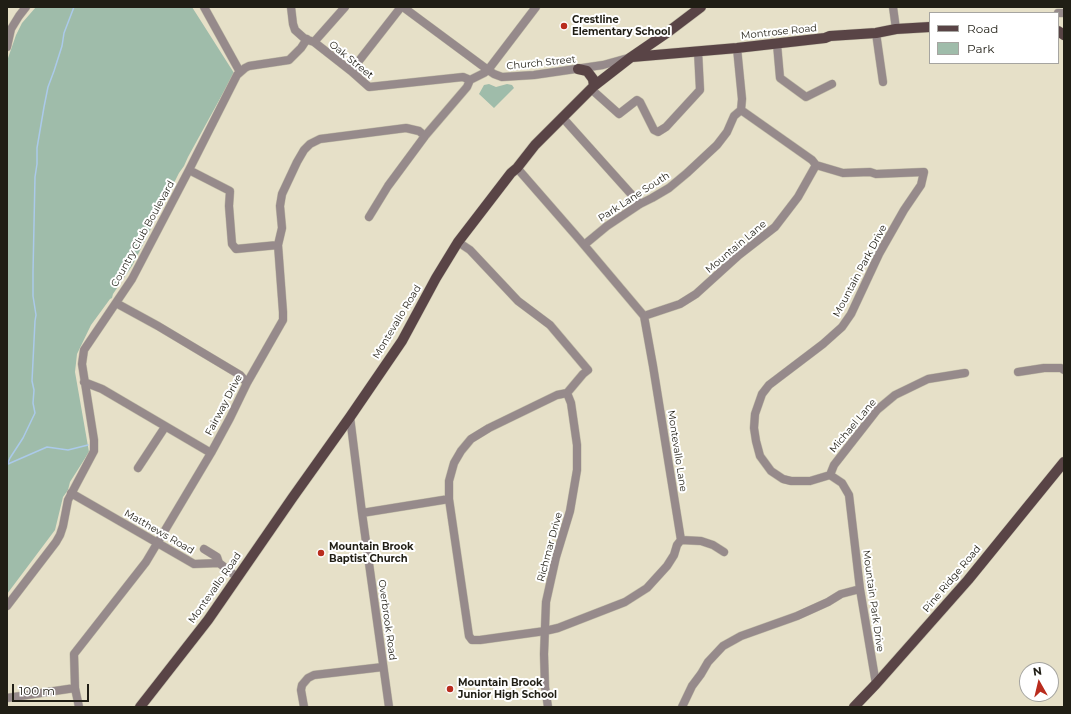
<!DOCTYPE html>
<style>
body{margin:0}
#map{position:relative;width:1071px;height:714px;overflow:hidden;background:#e6e0c8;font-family:Montserrat,sans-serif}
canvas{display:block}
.frame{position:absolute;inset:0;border:8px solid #201e15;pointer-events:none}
.legend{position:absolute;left:929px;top:12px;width:130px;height:52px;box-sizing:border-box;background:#fff;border:1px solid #a6a5a1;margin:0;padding:5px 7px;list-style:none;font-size:12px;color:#201e15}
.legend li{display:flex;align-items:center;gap:8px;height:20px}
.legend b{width:20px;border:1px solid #a6a5a1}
.north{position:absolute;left:1019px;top:662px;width:40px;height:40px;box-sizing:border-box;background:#fff;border:1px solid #a6a5a1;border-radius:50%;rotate:352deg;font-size:11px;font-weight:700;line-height:16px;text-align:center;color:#201e15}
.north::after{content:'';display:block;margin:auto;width:14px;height:18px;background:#b92c1e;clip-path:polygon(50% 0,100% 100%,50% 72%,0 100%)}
.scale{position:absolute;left:12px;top:684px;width:77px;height:18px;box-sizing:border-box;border:2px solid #201e15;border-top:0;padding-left:5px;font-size:12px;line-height:14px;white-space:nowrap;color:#201e15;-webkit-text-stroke:3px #fff;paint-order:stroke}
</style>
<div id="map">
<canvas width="1071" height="714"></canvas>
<div class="frame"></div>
<ul class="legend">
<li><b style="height:5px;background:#594446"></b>Road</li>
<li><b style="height:11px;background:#9fbcaa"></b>Park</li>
</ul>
<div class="north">N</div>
<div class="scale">100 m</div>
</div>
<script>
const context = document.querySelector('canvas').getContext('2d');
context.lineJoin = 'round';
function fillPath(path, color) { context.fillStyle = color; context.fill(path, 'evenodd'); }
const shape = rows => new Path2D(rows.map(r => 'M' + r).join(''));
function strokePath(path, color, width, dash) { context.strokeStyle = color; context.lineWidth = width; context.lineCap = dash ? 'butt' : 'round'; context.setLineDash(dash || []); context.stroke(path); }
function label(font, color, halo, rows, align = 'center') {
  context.font = font + ' Montserrat,sans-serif'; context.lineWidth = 4; context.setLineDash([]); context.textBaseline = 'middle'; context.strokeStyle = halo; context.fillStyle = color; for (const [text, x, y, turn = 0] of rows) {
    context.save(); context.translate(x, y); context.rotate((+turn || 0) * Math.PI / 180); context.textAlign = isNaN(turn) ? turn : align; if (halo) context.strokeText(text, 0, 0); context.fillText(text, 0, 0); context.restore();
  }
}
fillPath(shape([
 [36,7,192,7,234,73,188,157,184,166,179,173,132,266,113,294,112,298,110,299,91,325,77,354,75,372,89,452,70,482,68,490,63,497,55,530,7,594,7,61,16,35,22,23],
 [489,84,496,87,507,84,512,85,514,88,494,108,479,94,484,85]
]), '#9fbcaa');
strokePath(shape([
 [8,464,47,447,68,450,88,445],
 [7,465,10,458,23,438,35,413,33,403,34,390,32,381,35,321,36,315,33,296,33,272,35,177,37,164,37,148,44,107,48,87,54,71,62,46,64,33,74,7]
]), '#abcaea', 1.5);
const minor = shape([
 [204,7,240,72],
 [291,7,293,24,295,30,305,39,314,42,351,71,369,87,463,77,470,80],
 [403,7,488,70,494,74,502,77,534,75,603,65,628,58],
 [893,7,896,29],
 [1058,13,1064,13],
 [876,33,883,82],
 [314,42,345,7],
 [777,44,780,78,806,97,832,84],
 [7,47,11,29,19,16,26,7],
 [737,48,742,99,741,110],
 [351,71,401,7],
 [591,89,619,114,637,100,640,102,654,130,658,132,666,127,700,90,698,51],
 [741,110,812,160,816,165,843,173,870,172,876,174,924,172,921,185,904,210,879,254,851,314,842,327,823,344,769,385,762,394,755,414,754,428,756,441,760,456,771,471,783,479,791,481,810,481,830,475,842,483,849,495,860,589,876,684],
 [562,117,640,204],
 [189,170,230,191,229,206,232,244,236,249,278,245],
 [369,217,388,186,425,136,467,87,470,80,484,73,488,70,536,7],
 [458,242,470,250,518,301,550,325,588,370,583,374,567,393,557,395,489,428,471,439,461,451,454,463,449,481,449,499,469,636,472,640,480,640,545,631,558,628,625,602,647,588,667,566,674,555,677,545,681,540,653,366,644,316,579,239,517,168],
 [584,245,607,226,640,204,652,198,669,188,687,173,717,145,727,132,734,116,741,110],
 [116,303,158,326,240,375,247,383],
 [644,316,680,304,696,294,739,255,775,227,798,197,816,165],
 [1018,372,1044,368,1061,368,1064,370],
 [84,382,102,389,211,453],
 [350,417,362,513,389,707],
 [138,468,165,427],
 [830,475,834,465,877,410,895,395,928,379,965,373],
 [71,493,194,564,219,563,237,577],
 [362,513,449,499],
 [681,540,701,541,713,545,724,552],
 [204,549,217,557,219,563],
 [7,606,56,542,60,535,63,526,68,500,94,451,94,440,82,364,84,350,132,279,189,170,237,75,245,68,249,66,289,60,301,48,307,39],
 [7,698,75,688],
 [79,707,75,688,74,654,146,562,211,453,230,418,247,383,283,320,283,312,278,245,282,228,280,206,282,194,297,162,304,150,310,144,320,139,406,128,419,131,425,136],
 [304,707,301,690,302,685,308,678,314,675,383,667],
 [548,707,545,687,544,654,546,602,556,557,570,511,577,470,577,445,571,403,567,393],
 [682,707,692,686,701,674,708,662,723,646,741,636,797,616,828,602,841,594,860,589]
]);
const major = shape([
 [1058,31,1064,35],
 [632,57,737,48,825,38,830,36,876,33,896,29,930,27],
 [578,69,587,71,593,79,594,86],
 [140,707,208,620,293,497,350,417,402,341,436,278,458,242,511,173,517,168,535,145,594,86,630,58,668,32,701,7],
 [854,707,876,684,968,580,1064,462]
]);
strokePath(minor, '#c2bda8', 9);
strokePath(major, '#c2bda8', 11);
strokePath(minor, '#968a8b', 8);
strokePath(major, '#594446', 10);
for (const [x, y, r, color] of [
 [564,26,4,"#b92c1e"],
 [321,553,4,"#b92c1e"],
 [450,689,4,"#b92c1e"]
]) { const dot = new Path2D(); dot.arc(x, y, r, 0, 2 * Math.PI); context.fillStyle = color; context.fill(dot); strokePath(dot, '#fff', 1.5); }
label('bold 10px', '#201e15', '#fff', [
 ["Crestline",572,20],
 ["Elementary School",572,32],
 ["Mountain Brook",329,547],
 ["Baptist Church",329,559],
 ["Mountain Brook",458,683],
 ["Junior High School",458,695]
], 'left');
label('10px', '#201e15', '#fff', [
 ["Montrose Road",779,32,-6],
 ["Oak Street",351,60,39],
 ["Church Street",541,63,-6],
 ["Park Lane South",634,197,-33],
 ["Country Club Boulevard",143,234,-61],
 ["Mountain Lane",736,247,-40],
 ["Mountain Park Drive",860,271,-62],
 ["Montevallo Road",397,322,-59],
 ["Fairway Drive",224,405,-62],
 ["Michael Lane",853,426,-50],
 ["Montevallo Lane",677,451,81],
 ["Matthews Road",159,532,30],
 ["Richmar Drive",550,547,-75],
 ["Pine Ridge Road",952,579,-50],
 ["Montevallo Road",215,588,-55],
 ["Mountain Park Drive",873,601,82],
 ["Overbrook Road",387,620,82]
]);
</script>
